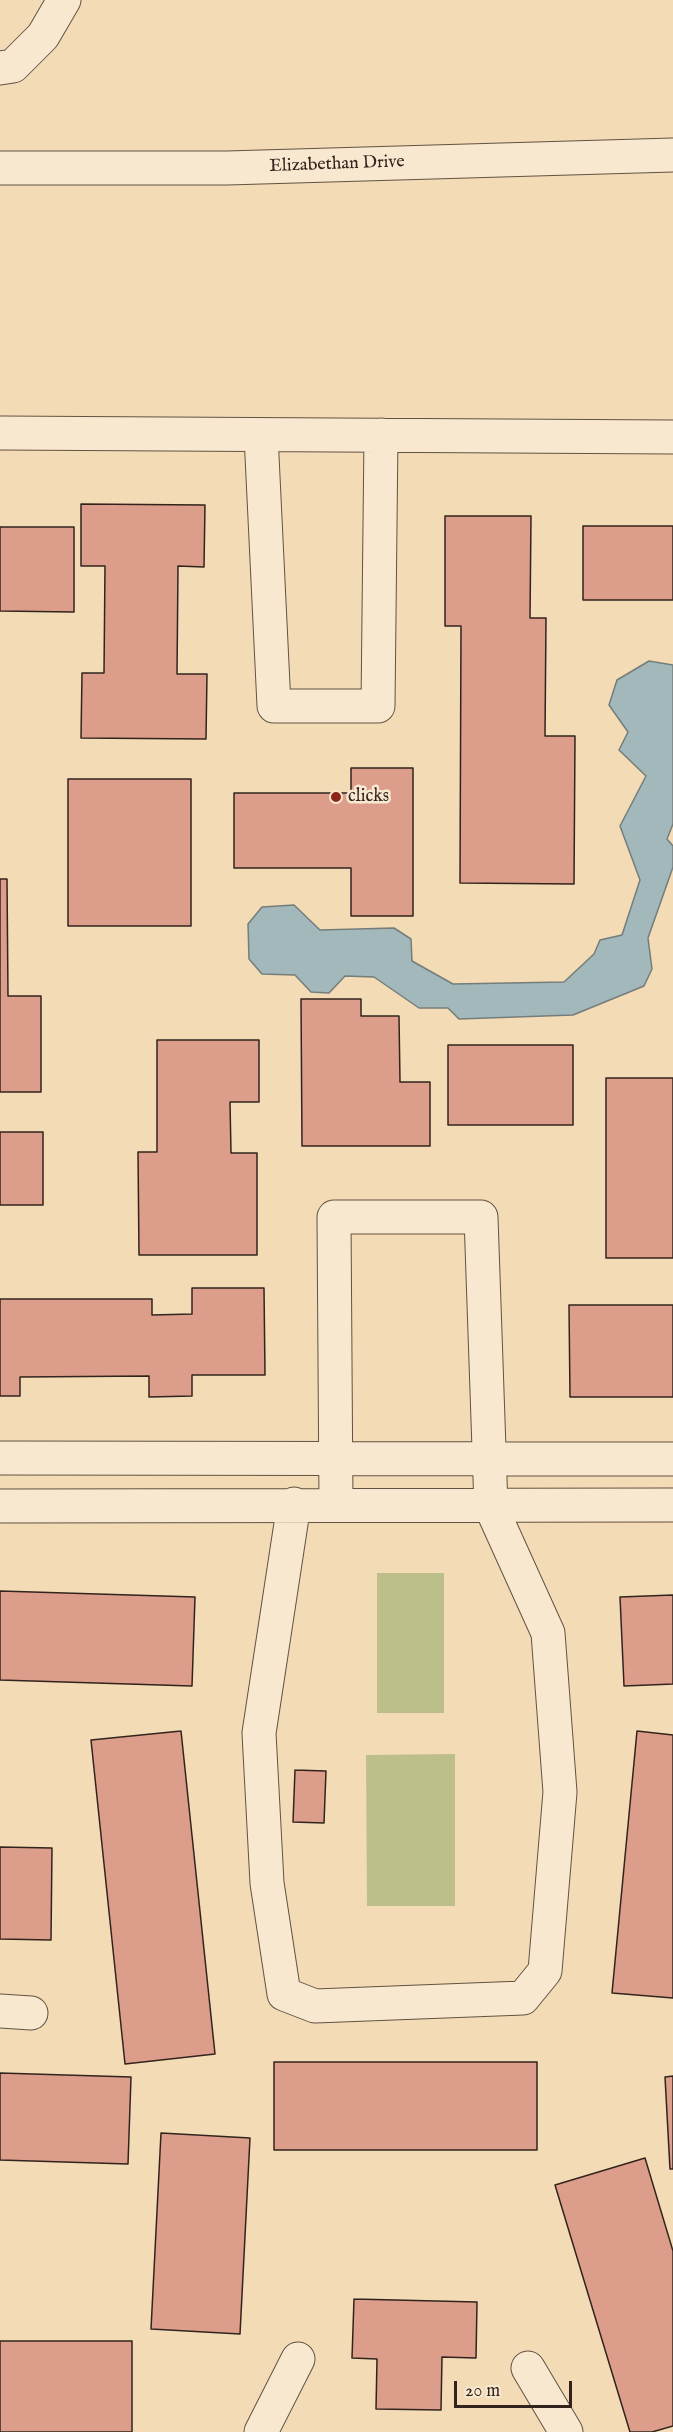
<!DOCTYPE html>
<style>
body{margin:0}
#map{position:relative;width:673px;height:2432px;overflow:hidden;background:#f2dbb5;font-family:"IM FELL English",serif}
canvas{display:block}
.scale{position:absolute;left:454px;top:2381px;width:118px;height:27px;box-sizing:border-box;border:3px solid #32241d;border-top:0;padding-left:8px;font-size:18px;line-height:21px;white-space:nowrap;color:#32241d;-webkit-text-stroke:4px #f7e8cf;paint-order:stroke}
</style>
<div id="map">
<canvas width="673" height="2432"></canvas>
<div class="scale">20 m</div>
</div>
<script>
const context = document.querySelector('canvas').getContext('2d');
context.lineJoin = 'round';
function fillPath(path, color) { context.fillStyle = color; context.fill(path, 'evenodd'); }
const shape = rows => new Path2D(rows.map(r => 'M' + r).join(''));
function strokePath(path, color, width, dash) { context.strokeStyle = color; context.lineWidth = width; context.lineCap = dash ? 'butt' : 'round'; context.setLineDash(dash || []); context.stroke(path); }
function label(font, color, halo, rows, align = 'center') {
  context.font = font + ' "IM FELL English",serif'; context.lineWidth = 5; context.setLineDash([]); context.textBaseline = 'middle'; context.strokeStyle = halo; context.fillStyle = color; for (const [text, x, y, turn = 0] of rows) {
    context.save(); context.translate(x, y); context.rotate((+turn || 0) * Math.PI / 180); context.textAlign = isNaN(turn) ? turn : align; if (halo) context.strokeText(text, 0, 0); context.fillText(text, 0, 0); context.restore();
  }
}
fillPath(shape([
 [377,1573,444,1573,444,1713,377,1713],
 [455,1754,455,1906,367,1906,366,1755]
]), '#bdbf8b');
const water = shape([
 [649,661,673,665,673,824,667,839,673,846,673,867,648,938,652,969,644,986,573,1015,459,1019,448,1008,419,1008,374,977,345,976,329,993,311,992,295,975,262,974,249,959,248,924,262,907,294,905,320,930,394,928,411,939,412,961,453,984,564,982,594,954,600,940,622,935,640,880,620,826,646,776,619,750,628,732,609,705,617,680,649,661]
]);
fillPath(water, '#a2b8ba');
strokePath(water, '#757d7b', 1.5);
const building = shape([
 [81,504,205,505,204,567,178,566,177,674,207,674,206,739,81,738,82,673,104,673,105,566,81,566,81,504],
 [445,516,531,516,530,618,546,618,545,736,575,736,574,884,460,883,461,626,445,626,445,516],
 [583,526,673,526,673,600,583,600,583,526],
 [0,527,74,527,74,612,0,611,0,527],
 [351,768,413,768,413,916,351,916,351,868,234,868,234,793,351,793,351,768],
 [68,779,191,779,191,926,68,926,68,779],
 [0,879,7,879,8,996,41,996,41,1092,0,1092,0,879],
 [301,999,361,999,361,1016,399,1016,400,1082,430,1082,430,1146,302,1146,301,999],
 [157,1040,259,1040,259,1102,230,1102,231,1153,257,1153,257,1255,139,1255,138,1152,157,1152,157,1040],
 [448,1045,573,1045,573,1125,448,1125,448,1045],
 [606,1078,673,1078,673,1258,606,1258,606,1078],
 [0,1132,43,1132,43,1205,0,1205,0,1132],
 [192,1288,264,1288,265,1375,192,1375,192,1396,149,1397,149,1376,20,1377,20,1396,0,1396,0,1299,152,1299,152,1315,192,1314,192,1288],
 [569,1305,673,1305,673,1397,570,1397,569,1305],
 [0,1591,195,1597,192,1686,0,1680,0,1591],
 [673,1595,673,1684,624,1686,620,1597,673,1595],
 [181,1731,215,2054,125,2064,91,1740,181,1731],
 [637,1731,673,1735,673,1998,612,1993,637,1731],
 [295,1770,326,1771,324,1823,293,1822,295,1770],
 [0,1847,52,1848,51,1940,0,1939,0,1847],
 [274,2062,537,2062,537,2150,274,2150,274,2062],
 [0,2073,131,2077,128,2164,0,2160,0,2073],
 [673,2076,673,2169,670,2169,665,2077,673,2076],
 [161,2133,250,2138,240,2334,151,2329,161,2133],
 [645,2158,673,2251,673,2426,652,2432,630,2432,555,2185,645,2158],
 [354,2299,477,2302,476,2358,442,2357,441,2410,376,2409,377,2359,352,2358,354,2299],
 [0,2341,132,2341,132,2432,0,2432,0,2341]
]);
fillPath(building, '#dc9e8a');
strokePath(building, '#32241d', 1.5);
const minor = shape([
 [0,68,13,66,43,36,64,0],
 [0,168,227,168,673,155],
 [0,433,673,437],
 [261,435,274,706,378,706,381,435],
 [0,1458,673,1459],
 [294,1504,259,1733,267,1883,284,1994,315,2006,523,1998,545,1971,560,1792,548,1633,491,1507,481,1217,334,1217,336,1504],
 [0,1506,673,1505],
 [0,2011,31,2013],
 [528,2368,566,2432],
 [261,2432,298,2359]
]);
strokePath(minor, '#625243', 35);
strokePath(minor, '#f7e8cf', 33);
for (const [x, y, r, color] of [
 [336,797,6,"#8f2418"]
]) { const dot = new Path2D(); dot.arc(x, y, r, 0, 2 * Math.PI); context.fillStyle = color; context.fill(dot); strokePath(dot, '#f7e8cf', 2); }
label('18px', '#32241d', '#f7e8cf', [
 ["Elizabethan Drive",337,165,-2]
]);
label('18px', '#32241d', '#f7e8cf', [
 ["clicks",348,797]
], 'left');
</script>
